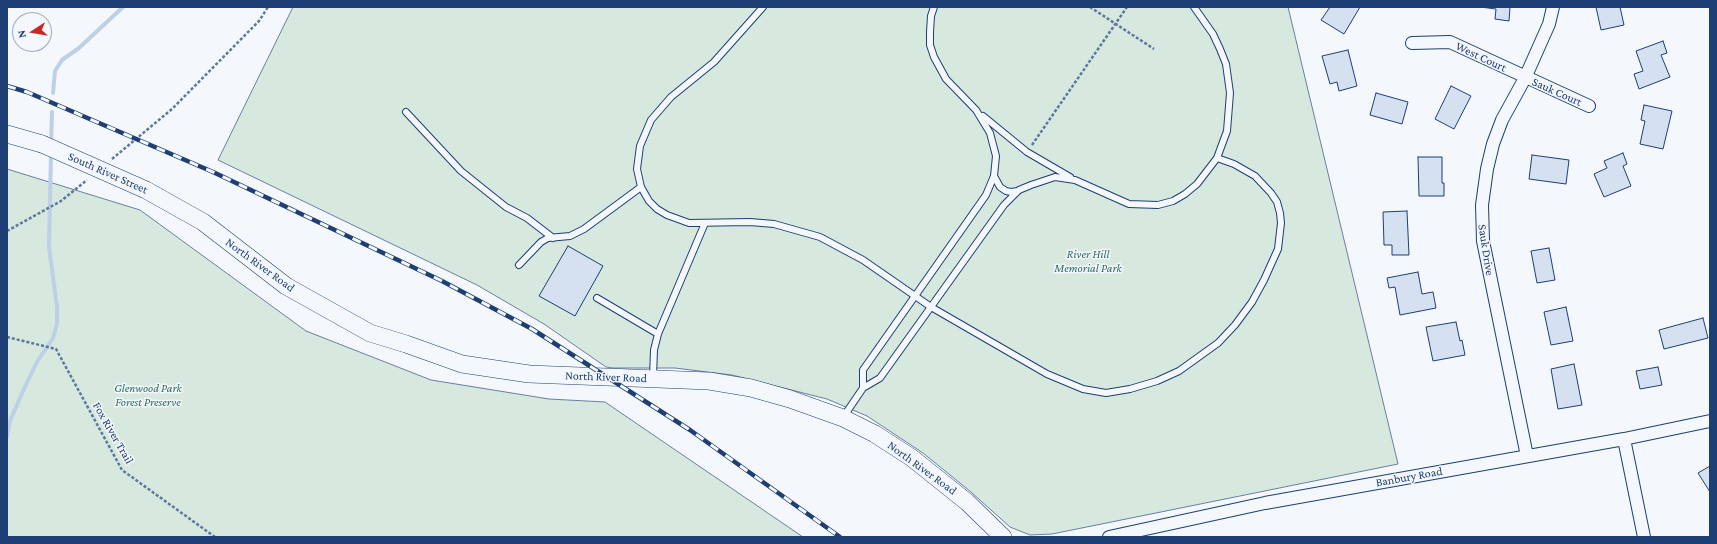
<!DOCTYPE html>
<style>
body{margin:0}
#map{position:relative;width:1717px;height:544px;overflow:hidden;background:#f4f7fb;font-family:"Crimson Pro",serif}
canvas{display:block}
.frame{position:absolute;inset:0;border:8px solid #1d3f73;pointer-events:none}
.north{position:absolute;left:12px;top:12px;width:40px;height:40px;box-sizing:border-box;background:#f4f7fb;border:1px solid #9eadc5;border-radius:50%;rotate:258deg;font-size:11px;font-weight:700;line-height:16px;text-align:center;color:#1d3f73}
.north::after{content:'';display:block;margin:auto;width:14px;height:18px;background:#c62828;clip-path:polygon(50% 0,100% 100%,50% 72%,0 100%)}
</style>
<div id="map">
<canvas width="1717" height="544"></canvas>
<div class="frame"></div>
<div class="north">N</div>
</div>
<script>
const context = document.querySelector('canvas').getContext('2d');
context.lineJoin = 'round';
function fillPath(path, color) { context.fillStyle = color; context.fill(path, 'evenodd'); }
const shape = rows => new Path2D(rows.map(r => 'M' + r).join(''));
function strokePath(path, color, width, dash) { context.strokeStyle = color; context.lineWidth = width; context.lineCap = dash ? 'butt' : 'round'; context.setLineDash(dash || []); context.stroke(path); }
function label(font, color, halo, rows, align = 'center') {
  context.font = font + ' "Crimson Pro",serif'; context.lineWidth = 3; context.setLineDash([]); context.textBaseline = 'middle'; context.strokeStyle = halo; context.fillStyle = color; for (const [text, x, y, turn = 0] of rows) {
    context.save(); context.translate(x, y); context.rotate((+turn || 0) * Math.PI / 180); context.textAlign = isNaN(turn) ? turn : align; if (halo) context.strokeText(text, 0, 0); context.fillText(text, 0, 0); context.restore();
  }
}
const green = shape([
 [293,7,1288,7,1398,464,1052,534,1030,535,1010,527,971,492,923,453,867,416,827,399,732,375,675,368,613,368,606,367,544,324,477,285,218,160,293,7],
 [7,169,140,210,306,331,431,380,549,399,605,402,803,537,7,537,7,169]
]);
fillPath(green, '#d7e8df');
strokePath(green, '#687fa3', 1);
strokePath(shape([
 [53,93,55,71,62,60,79,48,123,7],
 [51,144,52,112],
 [7,437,10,421,23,391,37,362,53,338,57,324,57,307,49,247,51,153]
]), '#bed0e5', 4);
const building = shape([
 [1330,7,1360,7,1344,34,1321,20,1330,7],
 [1480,7,1510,7,1509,21,1495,19,1496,9,1480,7],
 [1596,7,1620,7,1624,25,1601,30,1596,7],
 [1663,41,1667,53,1661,55,1670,77,1639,89,1634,74,1643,71,1636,51,1663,41],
 [1348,50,1357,86,1339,91,1337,82,1330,84,1322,56,1348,50],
 [1451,86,1471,96,1454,129,1435,119,1451,86],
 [1376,93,1408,102,1402,124,1370,115,1376,93],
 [1644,105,1672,111,1663,149,1640,144,1645,121,1641,120,1644,105],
 [1623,153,1627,164,1623,166,1631,186,1604,197,1594,174,1607,168,1604,161,1623,153],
 [1532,155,1569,160,1566,184,1529,179,1532,155],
 [1418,157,1442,157,1442,183,1444,183,1444,196,1419,196,1418,157],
 [1407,211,1409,255,1392,255,1392,245,1384,245,1383,212,1407,211],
 [568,246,603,266,575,316,539,296,568,246],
 [1549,248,1555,280,1537,283,1531,251,1549,248],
 [1418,272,1422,294,1433,292,1436,308,1400,315,1395,287,1389,288,1387,278,1418,272],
 [1566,307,1573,341,1551,345,1544,312,1566,307],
 [1703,318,1708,338,1664,349,1659,330,1703,318],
 [1456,322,1460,341,1462,340,1465,355,1433,361,1426,327,1456,322],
 [1574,364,1582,405,1558,409,1551,369,1574,364],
 [1658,367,1662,385,1640,389,1636,371,1658,367],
 [1710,466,1710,492,1698,473,1710,466]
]);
fillPath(building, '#d5e0f0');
strokePath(building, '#1d3f73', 1);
const lane = shape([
 [763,7,714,62,671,97,651,120,640,146,637,169,641,187,649,201,657,209,667,215,689,223,750,222,774,224,820,237,863,260,931,307,1047,374,1083,389,1106,393,1130,389,1157,381,1179,371,1218,343,1235,325,1252,302,1264,280,1278,249,1281,223,1280,213,1277,202,1271,193,1255,176,1234,164,1217,158],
 [406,112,461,171,506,207,527,218,553,238],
 [983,116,1027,152,1070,177],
 [994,176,1000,187,1006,191,1011,192,1018,191],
 [519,265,541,242,548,238,570,236,584,229,641,187],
 [597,298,658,334],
 [653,377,654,350,658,334,705,223],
 [863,388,863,370,986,195,994,176,996,156,990,133,976,110,946,79,934,57,930,45,930,32,931,16,934,7],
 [844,416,863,388,880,378,1004,205,1019,190,1031,185,1055,177,1075,180,1129,204,1158,205,1173,201,1185,194,1197,184,1217,158,1227,131,1230,93,1226,64,1220,49,1213,34,1194,7]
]);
const street = shape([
 [1412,43,1450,42,1589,106],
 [1624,439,1644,537],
 [1527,456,1483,241,1482,205,1487,169,1493,144,1502,120,1525,78,1549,24,1553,7],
 [1109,537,1265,503,1624,439,1710,421]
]);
const secondary = shape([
 [7,134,42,144],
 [146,190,203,222,286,286,370,333,406,344,462,364,529,374,709,381,751,388,790,399,843,418,875,434,912,458,967,502,1003,537]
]);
strokePath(lane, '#1d3f73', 8);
strokePath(street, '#1d3f73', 14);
strokePath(secondary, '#1d3f73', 18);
strokePath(shape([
 [1090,7,1154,49],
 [1032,145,1127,7],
 [112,159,172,109,259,21,268,7],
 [7,231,61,201,87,180],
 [7,337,56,349,122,470,215,537]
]), '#5e769c', 2.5, [3, 2]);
strokePath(lane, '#f4f7fb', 6);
strokePath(street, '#f4f7fb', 12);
strokePath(secondary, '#f4f7fb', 17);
const rail = shape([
 [7,86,27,92,213,172,442,281,532,329,690,430,840,537]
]);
strokePath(rail, '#1d3f73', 4.5);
strokePath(rail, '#f4f7fb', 3, [9]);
const secondaryBridge = shape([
 [42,144,146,190]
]);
strokePath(secondaryBridge, '#1d3f73', 18, []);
strokePath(secondaryBridge, '#f4f7fb', 17);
label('12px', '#1d3f73', '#f4f7fb', [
 ["West Court",1481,57,25],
 ["Sauk Court",1557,92,24],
 ["South River Street",108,173,24],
 ["Sauk Drive",1486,250,81],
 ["North River Road",260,265,36],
 ["North River Road",606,377,2],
 ["Fox River Trail",113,433,60],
 ["North River Road",922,468,36],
 ["Banbury Road",1409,477,-10]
]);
label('italic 12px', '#2c6c60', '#f4f7fb', [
 ["River Hill",1088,254],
 ["Memorial Park",1088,268],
 ["Glenwood Park",148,388],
 ["Forest Preserve",148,402]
]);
</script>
